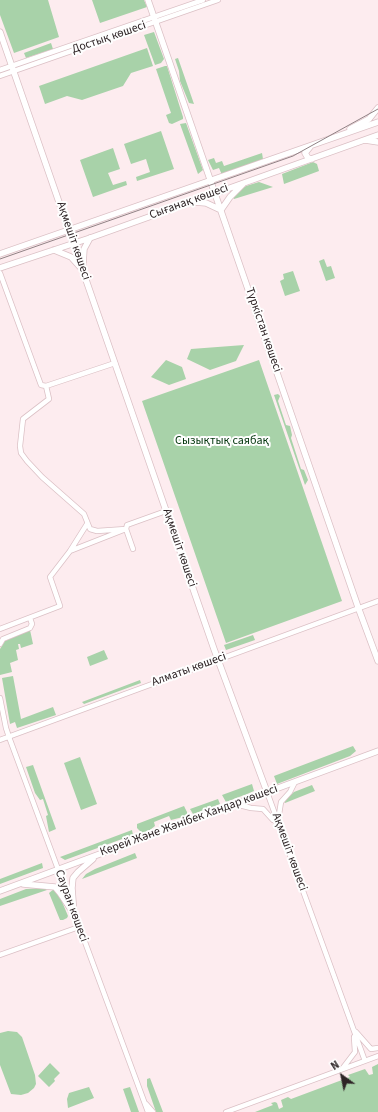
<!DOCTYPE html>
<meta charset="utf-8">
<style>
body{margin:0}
#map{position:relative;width:378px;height:1112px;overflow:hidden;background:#fdecef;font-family:"Source Sans 3",sans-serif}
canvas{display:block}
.north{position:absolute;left:322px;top:1056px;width:40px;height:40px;-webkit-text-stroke:3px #fefefe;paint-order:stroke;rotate:327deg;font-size:11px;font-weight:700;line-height:16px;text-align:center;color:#2e2426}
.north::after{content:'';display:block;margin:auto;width:14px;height:18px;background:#2e2426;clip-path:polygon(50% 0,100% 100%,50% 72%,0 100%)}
</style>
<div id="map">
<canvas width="378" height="1112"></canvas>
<div class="north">N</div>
</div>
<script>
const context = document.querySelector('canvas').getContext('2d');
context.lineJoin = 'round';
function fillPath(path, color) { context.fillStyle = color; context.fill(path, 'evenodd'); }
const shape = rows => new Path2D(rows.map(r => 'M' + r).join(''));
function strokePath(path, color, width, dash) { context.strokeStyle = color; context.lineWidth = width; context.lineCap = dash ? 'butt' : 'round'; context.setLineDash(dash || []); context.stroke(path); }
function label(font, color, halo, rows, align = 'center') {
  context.font = font + ' "Source Sans 3",sans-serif'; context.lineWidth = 4; context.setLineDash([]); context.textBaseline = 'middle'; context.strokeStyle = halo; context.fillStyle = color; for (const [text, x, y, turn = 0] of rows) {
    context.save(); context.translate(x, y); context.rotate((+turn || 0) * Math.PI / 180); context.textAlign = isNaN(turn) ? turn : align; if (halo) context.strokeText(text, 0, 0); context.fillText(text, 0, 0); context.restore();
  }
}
fillPath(shape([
 [0,0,48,0,59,37,14,53,0,15],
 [92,0,144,0,147,7,100,23],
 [154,32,164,59,161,63,155,65,144,35],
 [51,43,53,49,26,58,24,53],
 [147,48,153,66,131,73,123,86,82,100,67,96,45,104,39,86],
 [178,58,194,104,189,103,180,81,179,71,175,59],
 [165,66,167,66,183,117,183,119,172,124,169,123,166,115,171,113,156,69],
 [186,123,203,170,198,174,180,124],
 [161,131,174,169,137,181,136,177,150,172,146,159,131,164,124,144],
 [113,148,120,169,108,173,113,185,126,181,127,185,93,197,80,160],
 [262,153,263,159,222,175,219,168,213,170,208,160,214,158,216,163,222,161,224,166],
 [313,162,317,164,319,171,284,184,282,174],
 [259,182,273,187,234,199,233,197,239,190,246,186],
 [324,259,327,267,331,266,335,278,326,281,319,261],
 [293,271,300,291,285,296,280,281,284,279,283,274],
 [244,345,236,361,210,370,187,359,191,349],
 [166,360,182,367,186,379,169,385,151,377],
 [259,360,342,601,226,643,142,401],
 [278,394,280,396,278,401,286,425,290,426,292,435,291,438,301,469,304,470,308,480,305,485,274,395],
 [30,630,33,644,21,648,20,644,18,644,19,649,16,650,18,660,10,663,12,672,0,675,0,649,5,641],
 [253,635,255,640,226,650,224,645],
 [104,650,108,659,90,666,87,657],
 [13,676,21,719,53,707,56,715,17,728,15,722,10,724,2,678],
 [140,680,141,683,84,704,82,702],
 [353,746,356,751,350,756,277,784,274,776],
 [80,757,97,804,81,810,64,763],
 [33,765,56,829,49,832,46,816,48,815,43,799,40,800,35,793,26,767],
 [252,784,254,791,247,794,226,802,222,795],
 [312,785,315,791,285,803,284,801,286,799,294,792],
 [218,799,220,804,193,814,190,809],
 [184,806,187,812,187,816,171,820,169,816,154,822,155,826,150,830,142,833,137,828,137,824],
 [132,830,133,835,65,860,60,857],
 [135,853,137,858,82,879,86,874,95,869],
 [42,863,43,868,0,884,0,879],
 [44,888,47,890,0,906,0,899,26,889],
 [54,889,58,892,68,916,67,918,63,920,60,920,49,893],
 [8,1031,17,1032,22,1037,35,1075,36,1084,34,1088,28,1093,21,1095,11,1094,0,1065,0,1033],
 [50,1063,60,1073,54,1079,55,1081,49,1087,38,1076],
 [378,1064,378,1112,255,1112,273,1105,271,1103,275,1102,277,1103,279,1109,283,1107,281,1100,288,1097,291,1099,350,1077,348,1075,365,1069,369,1075,373,1074,372,1067],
 [150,1078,163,1112,156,1112,147,1086,147,1079],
 [89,1087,94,1098,68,1108,67,1099,69,1093],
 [130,1087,139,1112,131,1112,123,1089]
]), '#a8d2a9');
const minor = shape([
 [0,70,203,0],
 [0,76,218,0],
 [0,273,41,385,46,386,115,363],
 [46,386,49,399,23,419,20,446,21,453,27,461,42,477,84,514,90,529,97,531,126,529,127,525,166,511],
 [70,551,126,529,133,549],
 [0,629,60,606,50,577,70,551,87,524],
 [0,644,3,639,30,628,32,624,30,618],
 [0,698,6,728,9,737,148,1112],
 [0,740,378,601],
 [267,792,365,1061],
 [235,804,251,808,263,809,273,820,278,822],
 [278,821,281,802,290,792,295,782],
 [0,955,79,927],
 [356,1032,371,1049,378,1048],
 [342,1069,355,1052,354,1037],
 [146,1104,153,1112],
 [226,1112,378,1056]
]);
const major = shape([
 [148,0,358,607,378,661],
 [0,32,214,649,267,792],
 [350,129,369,119,378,108],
 [365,140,378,142],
 [310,147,305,153,308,158,312,159],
 [194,202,206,203,221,210,230,197,243,184],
 [54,250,71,257,80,267],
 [0,254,378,122],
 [83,265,84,249,90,238],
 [0,268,90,238,378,135],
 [23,884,55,887,60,893,74,914],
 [0,891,378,751],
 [74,914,72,888,73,878,78,872,93,859]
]);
strokePath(minor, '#dbc0c5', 6);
strokePath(major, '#dbc0c5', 7);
strokePath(minor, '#fff', 4.5);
strokePath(major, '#fff', 5.5);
strokePath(shape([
 [0,259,293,156,378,109]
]), '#908285', 1);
label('12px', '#2e2426', '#fefefe', [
 ["Достық көшесі",109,38,-19],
 ["Сығанақ көшесі",189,202,-20],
 ["Ақмешіт көшесі",73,241,71],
 ["Түркістан көшесі",263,330,71],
 ["Ақмешіт көшесі",179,548,71],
 ["Алматы көшесі",189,670,-20],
 ["Керей Және Жәнібек Хандар көшесі",189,821,-20],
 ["Ақмешіт көшесі",289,852,70],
 ["Сауран көшесі",71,906,70]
]);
label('12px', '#02350c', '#fefefe', [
 ["Сызықтық саябақ",222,441]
]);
</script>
